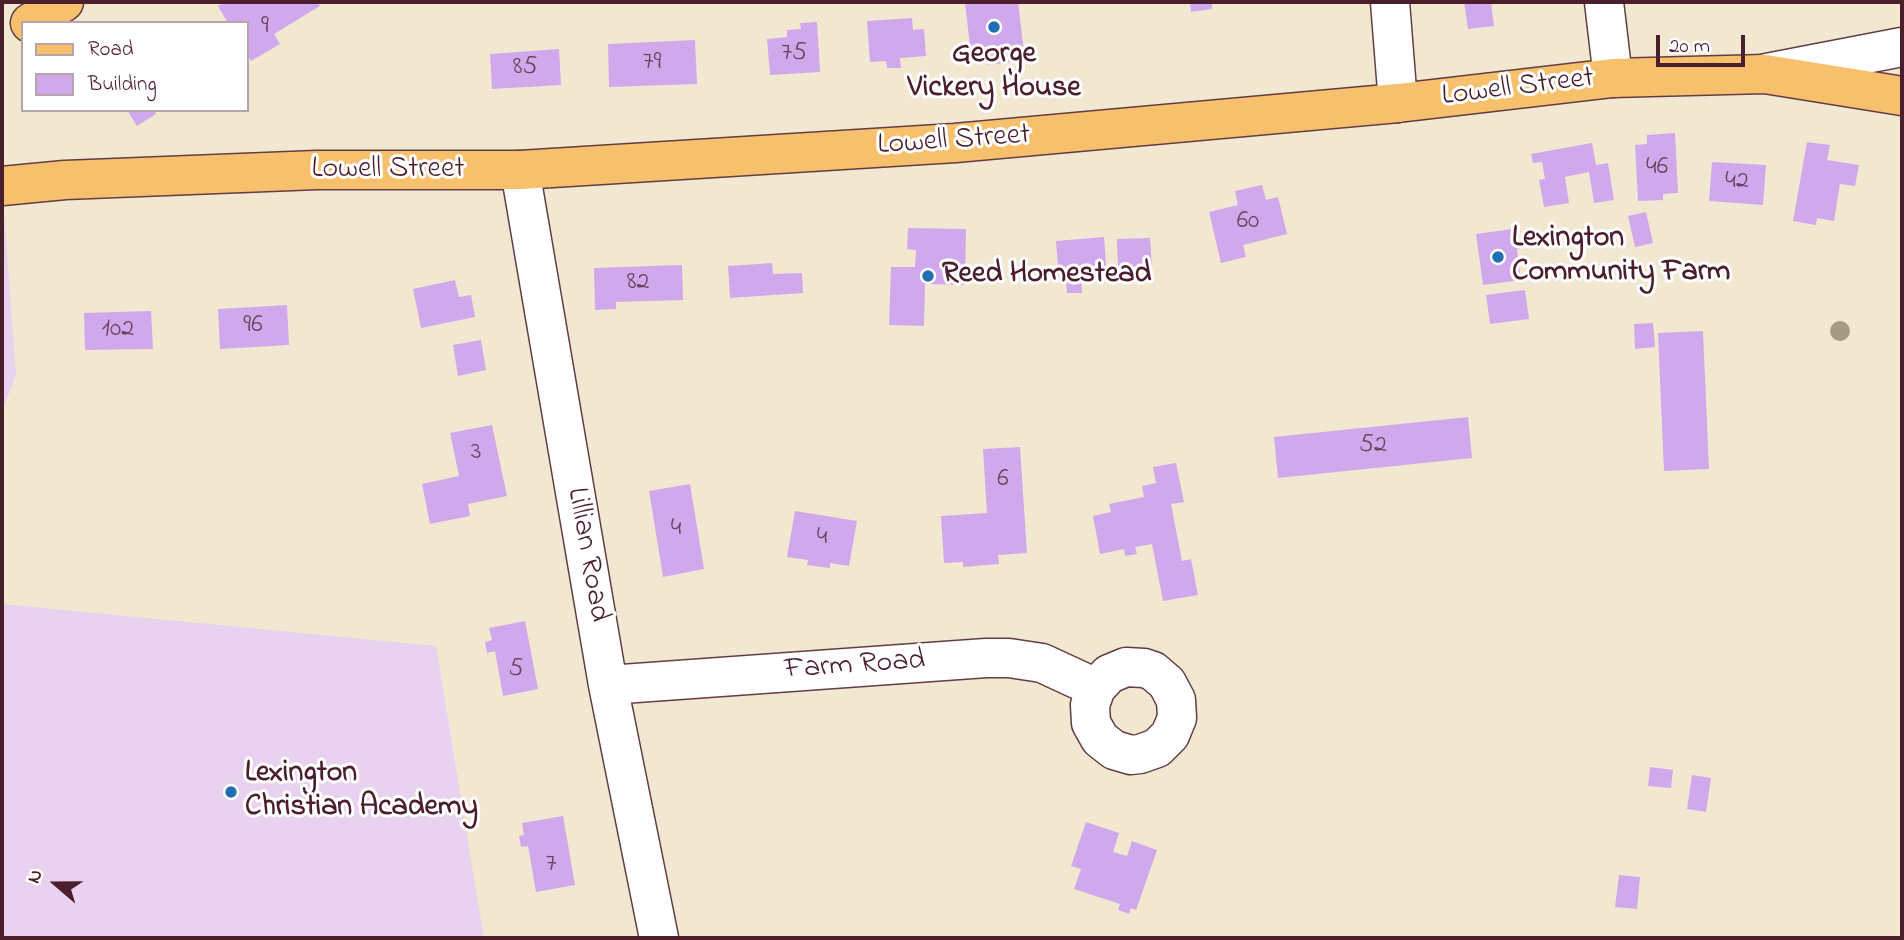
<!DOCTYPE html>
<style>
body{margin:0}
#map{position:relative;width:1904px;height:940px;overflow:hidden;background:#f2e8d1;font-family:"Indie Flower",sans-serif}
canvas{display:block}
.frame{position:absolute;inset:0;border:4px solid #4a1f2b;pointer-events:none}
.legend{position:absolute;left:21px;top:21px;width:228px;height:91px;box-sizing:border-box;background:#fff;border:2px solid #b7a5aa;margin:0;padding:9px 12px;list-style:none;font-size:21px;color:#4a1f2b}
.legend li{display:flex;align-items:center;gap:14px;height:35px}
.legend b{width:35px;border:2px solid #b7a5aa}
.north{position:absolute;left:21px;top:849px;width:70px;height:70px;-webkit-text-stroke:5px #fff;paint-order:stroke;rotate:290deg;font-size:19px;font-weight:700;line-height:28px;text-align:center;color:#4a1f2b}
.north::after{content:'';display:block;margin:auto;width:24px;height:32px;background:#4a1f2b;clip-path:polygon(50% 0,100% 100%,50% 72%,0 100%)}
.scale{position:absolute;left:1656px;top:35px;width:89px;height:32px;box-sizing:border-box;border:4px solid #4a1f2b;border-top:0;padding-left:9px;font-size:21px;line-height:24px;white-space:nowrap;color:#4a1f2b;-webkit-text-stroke:5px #fff;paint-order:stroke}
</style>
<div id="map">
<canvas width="1904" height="940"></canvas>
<div class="frame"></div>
<ul class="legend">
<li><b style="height:9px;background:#f7c06c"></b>Road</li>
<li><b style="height:19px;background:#d0a9ed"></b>Building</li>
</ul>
<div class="north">N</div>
<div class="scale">20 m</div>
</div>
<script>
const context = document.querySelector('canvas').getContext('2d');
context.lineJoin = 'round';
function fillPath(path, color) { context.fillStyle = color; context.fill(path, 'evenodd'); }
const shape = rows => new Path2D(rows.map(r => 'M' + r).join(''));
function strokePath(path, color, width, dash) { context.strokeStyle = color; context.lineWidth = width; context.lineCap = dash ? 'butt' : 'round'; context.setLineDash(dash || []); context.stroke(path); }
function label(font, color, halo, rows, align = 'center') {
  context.font = font + ' "Indie Flower",sans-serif'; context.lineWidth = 6; context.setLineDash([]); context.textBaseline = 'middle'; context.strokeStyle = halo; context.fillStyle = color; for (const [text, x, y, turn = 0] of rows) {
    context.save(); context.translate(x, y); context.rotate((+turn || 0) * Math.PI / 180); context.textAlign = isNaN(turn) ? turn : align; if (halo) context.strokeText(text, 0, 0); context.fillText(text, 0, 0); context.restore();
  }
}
fillPath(shape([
 [2,211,4,211,16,375,2,411],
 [2,604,436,646,484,938,2,938]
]), '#e8d2ef');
fillPath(shape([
 [225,2,318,2,320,6,274,34,280,44,251,61,247,54,247,23,228,23,218,6],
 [965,2,1018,2,1025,60,988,65,986,53,971,55],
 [1190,2,1212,2,1212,9,1191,12],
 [1464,2,1491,2,1494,26,1468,29],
 [912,18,913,30,924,29,926,56,900,58,901,68,887,68,886,61,870,62,867,21],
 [817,22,820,72,770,75,767,39,787,37,787,30,801,29,800,23],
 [695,40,697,84,609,87,608,44],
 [559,49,561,85,492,89,490,54],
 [127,110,154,110,156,114,137,126],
 [1675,133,1678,193,1663,194,1663,200,1638,201,1635,145,1647,144,1647,135],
 [1807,142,1830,145,1827,160,1859,165,1855,186,1840,184,1834,221,1817,218,1816,225,1793,221],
 [1592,143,1596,165,1608,163,1614,200,1594,203,1589,172,1565,177,1569,203,1544,207,1539,180,1545,179,1542,162,1533,163,1531,154],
 [1712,162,1766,165,1763,205,1709,201],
 [1262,185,1266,200,1278,197,1287,234,1243,245,1246,257,1221,263,1209,212,1238,205,1235,191],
 [1646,212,1653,243,1635,247,1628,216],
 [908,228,966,229,965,285,925,284,924,326,889,325,891,267,915,267,916,250,907,249],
 [1512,229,1513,235,1518,234,1521,249,1517,249,1521,280,1483,285,1476,234],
 [1104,237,1107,277,1081,279,1082,293,1067,293,1066,280,1059,280,1056,241],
 [1150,238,1152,268,1118,269,1117,239],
 [772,263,773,274,802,273,803,293,730,298,728,266],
 [682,265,683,300,616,302,616,309,595,310,594,268],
 [455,280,459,297,471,295,475,317,421,328,413,289],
 [1525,290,1529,319,1490,324,1486,295],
 [287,305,289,345,220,349,218,309],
 [151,311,153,349,85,350,84,313],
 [1653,323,1655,347,1635,349,1634,324],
 [1703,331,1709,469,1664,471,1658,333],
 [481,340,486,370,458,376,453,345],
 [1468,417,1472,458,1278,478,1274,437],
 [492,425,507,496,468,504,470,516,430,524,422,484,459,476,450,433],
 [1020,447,1027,553,998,555,999,564,963,567,963,562,944,563,941,516,987,513,983,449],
 [1176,463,1184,502,1171,504,1182,561,1191,559,1198,595,1163,601,1152,544,1135,547,1137,554,1125,556,1124,549,1100,554,1093,516,1111,512,1109,504,1144,497,1142,486,1156,483,1153,467],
 [690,484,704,569,663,577,649,491],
 [795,511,857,521,849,566,830,563,830,568,807,565,808,560,787,557],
 [525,621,538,689,503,696,495,651,487,653,485,642,492,640,489,628],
 [1650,767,1673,770,1671,788,1648,786],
 [1692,775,1711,778,1706,812,1687,809],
 [563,816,575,885,536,892,528,846,521,847,519,836,524,835,522,823],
 [1086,822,1119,833,1113,852,1127,856,1132,841,1157,850,1136,910,1131,908,1129,914,1118,910,1120,904,1074,889,1081,869,1071,866],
 [1619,875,1640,877,1637,909,1615,907]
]), '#d0a9ed');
const minor = shape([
 [1390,2,1398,103],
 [1604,2,1613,78],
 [1767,73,1902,47],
 [520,170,608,685,659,938],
 [608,685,986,658,1009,658,1042,663,1096,688,1090,705,1091,723,1100,739,1114,750,1131,755,1140,754,1157,748,1170,735,1177,718,1176,700,1167,683,1153,671,1144,668,1126,667,1109,674,1096,688]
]);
const major = shape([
 [30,23,64,2],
 [2,186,65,180,317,170,520,170,955,143,1398,103,1613,78,1765,74,1902,96]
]);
strokePath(minor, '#633d44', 41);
strokePath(major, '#633d44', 41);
strokePath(minor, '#fff', 38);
strokePath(major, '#f7c06c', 38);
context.fillStyle = '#a69a83';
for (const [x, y] of [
 [1840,331]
]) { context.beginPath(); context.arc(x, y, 10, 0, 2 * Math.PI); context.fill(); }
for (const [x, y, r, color] of [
 [994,27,7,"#1f6fb2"],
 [1498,257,7,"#1f6fb2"],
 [928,276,7,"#1f6fb2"],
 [231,792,7,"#1f6fb2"]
]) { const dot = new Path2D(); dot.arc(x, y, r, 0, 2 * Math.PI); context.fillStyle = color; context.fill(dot); strokePath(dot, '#fff', 2.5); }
label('26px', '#6c425c', null, [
 ["9",265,28],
 ["75",794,55],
 ["79",652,64],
 ["85",525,69],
 ["46",1657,169],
 ["42",1737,183],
 ["60",1248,223],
 ["82",638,284],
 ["96",253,327],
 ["102",118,331],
 ["52",1373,447],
 ["3",476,454],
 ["6",1003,481],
 ["4",676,530],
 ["4",822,539],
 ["5",516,671],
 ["7",551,866]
]);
label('bold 30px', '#4a1f2b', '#fff', [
 ["George",994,56,"center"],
 ["Vickery House",994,90,"center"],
 ["Lexington",1512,240],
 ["Community Farm",1512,274],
 ["Reed Homestead",942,276],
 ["Lexington",245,775],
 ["Christian Academy",245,809]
], 'left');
label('30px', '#4a1f2b', '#fff', [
 ["Lowell Street",1518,89,-7],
 ["Lowell Street",954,142,-4],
 ["Lowell Street",388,171],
 ["Lillian Road",586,555,80],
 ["Farm Road",855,667,-4]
]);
</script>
